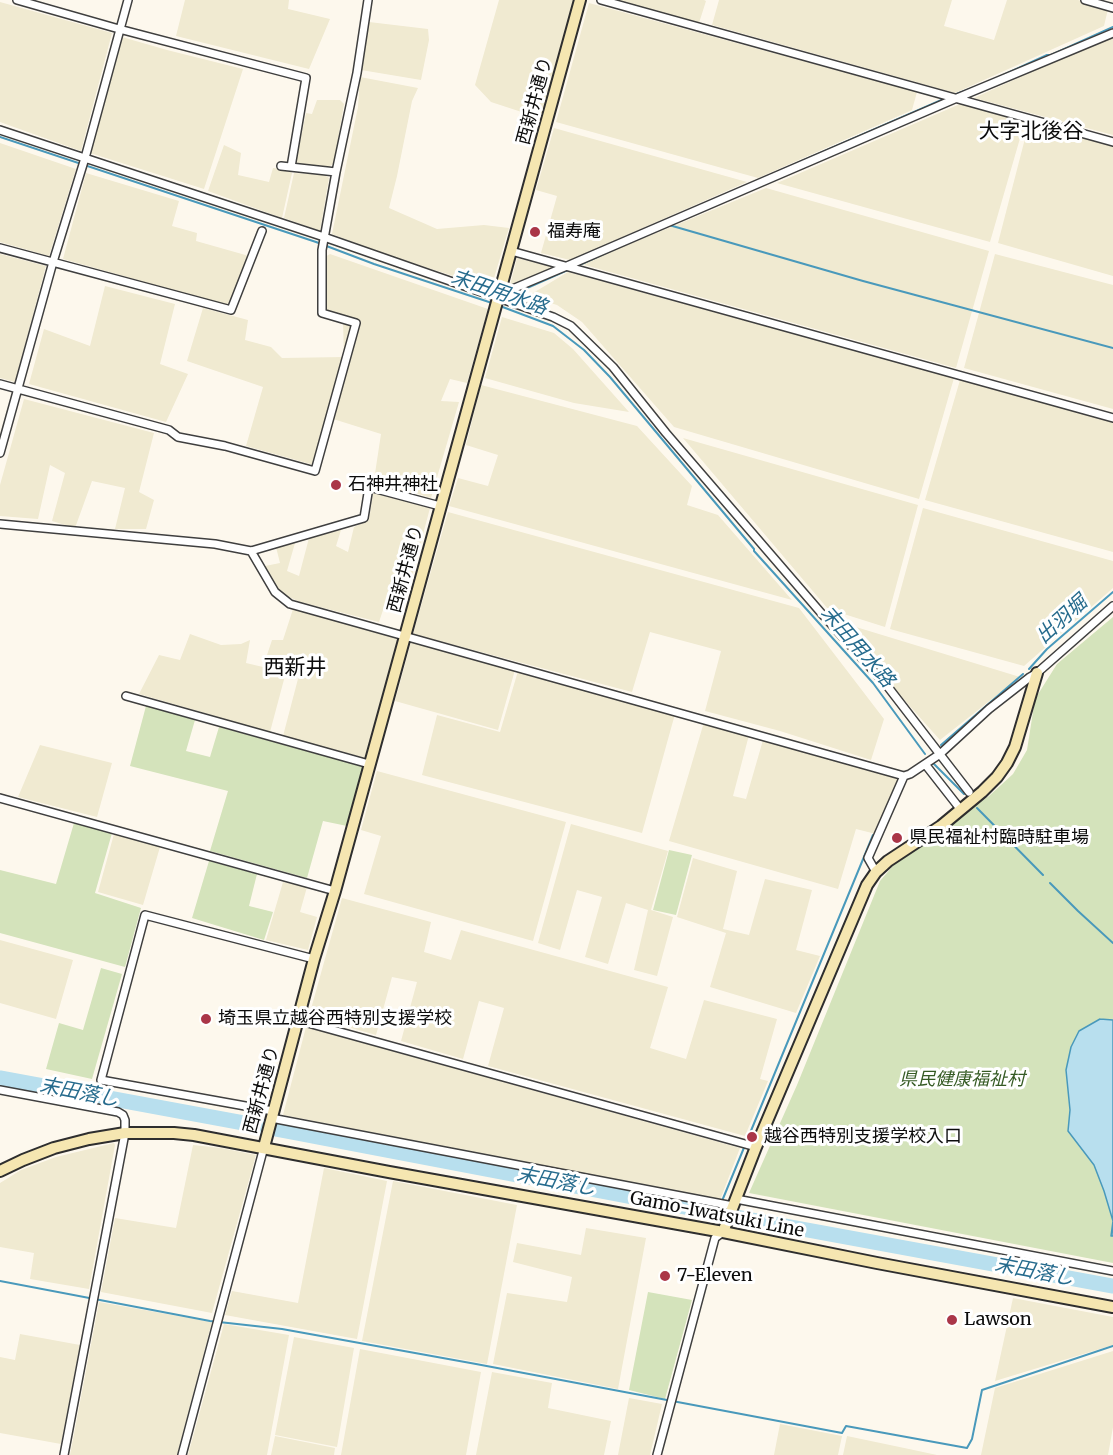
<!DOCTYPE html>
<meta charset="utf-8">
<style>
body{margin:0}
canvas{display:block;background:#fdf8ed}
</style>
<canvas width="1113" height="1455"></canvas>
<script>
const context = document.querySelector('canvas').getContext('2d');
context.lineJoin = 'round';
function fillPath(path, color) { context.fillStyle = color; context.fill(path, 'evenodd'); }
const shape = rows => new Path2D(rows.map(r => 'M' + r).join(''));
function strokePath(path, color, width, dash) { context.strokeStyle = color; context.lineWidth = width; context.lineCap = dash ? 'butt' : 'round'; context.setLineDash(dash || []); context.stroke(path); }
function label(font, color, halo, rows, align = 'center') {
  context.font = font + ' Merriweather,"Noto Sans JP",serif'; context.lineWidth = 6; context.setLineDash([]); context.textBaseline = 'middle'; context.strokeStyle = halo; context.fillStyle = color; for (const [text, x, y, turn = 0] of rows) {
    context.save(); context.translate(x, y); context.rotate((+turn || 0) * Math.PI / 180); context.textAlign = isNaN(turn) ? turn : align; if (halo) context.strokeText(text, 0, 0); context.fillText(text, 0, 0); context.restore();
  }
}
fillPath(shape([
 [185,0,289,0,288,9,330,19,309,69,176,36],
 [499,0,577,0,543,119,491,102,475,85],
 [617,0,704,0,706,1,699,23],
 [719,0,952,0,944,26,994,40,1007,0,1078,0,1108,9,1104,26,955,93,712,25],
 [0,2,112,33,81,151,0,122],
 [589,3,917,92,912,110,758,178,556,122],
 [369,22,428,29,429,40,421,80,361,70],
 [122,37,167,50,243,69,204,189,90,153],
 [1113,37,1113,135,974,98,1069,55],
 [360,77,418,88,412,101,397,176,389,208,437,229,484,225,509,228,491,288,378,252,332,234,358,107],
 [317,100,340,100,344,104,334,163,329,167,298,164,296,161,306,113,312,114],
 [960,104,1025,121,990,242,777,183],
 [1029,123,1113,146,1113,276,998,243],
 [554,128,747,182,570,260,541,253,557,196,536,190],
 [0,143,76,169,49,256,0,242],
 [224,145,241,153,238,175,269,182,273,168,290,170,292,173,282,218,208,191],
 [86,173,179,201,172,226,197,233,196,241,249,256,230,306,63,259],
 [294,173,325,175,329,178,320,231,284,218],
 [766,188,989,251,956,368,581,264],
 [0,254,46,266,15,382,0,378],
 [330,254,488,309,467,383,450,379,441,401,459,402,431,498,374,480,381,434,330,418,314,465,246,446,263,387,187,361,203,308,248,320,245,340,271,347,282,358,344,357,343,321,325,317,325,257],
 [995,254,1113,285,1113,409,964,368],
 [517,258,556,268,510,285],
 [568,272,954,378,919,499,674,427,582,322,557,305,528,296],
 [105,286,175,304,160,364,188,374,166,422,29,384,44,329,90,346],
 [502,317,554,333,573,349,629,412,574,403,485,378],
 [960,380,1113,422,1113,552,925,500],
 [481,385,637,426,692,486,687,505,718,515,792,600,449,506,458,478,488,486,498,455,466,445],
 [24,399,154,433,139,492,154,500,146,529,115,529,125,488,92,481,75,528,52,521,65,473,50,465,38,519,0,516,0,485],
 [683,438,918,505,885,627,828,609],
 [373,493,430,508,404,606,386,601,379,622,300,602,287,596,280,591,265,566,280,563,276,547,295,543,287,571,299,576,309,538,341,530,336,546,348,552,354,527,369,520],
 [923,508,1113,561,1113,588,1024,666,890,629],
 [448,512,799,608,884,719,871,760,780,731,705,711,721,651,650,632,632,692,413,634],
 [293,609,398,639,366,758,283,736,299,675,286,672,270,732,139,694,159,655,180,660,190,634,221,645,241,644,250,640,246,663,263,667,272,640,283,640],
 [833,620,1020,677,940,740],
 [411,642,515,670,498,730,395,701],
 [518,671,675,714,642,833,422,775,437,715,500,732],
 [704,722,749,735,733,796,746,799,763,740,900,776,876,834,856,829,838,889,669,841],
 [40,745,112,763,97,817,18,797],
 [377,771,566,822,533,941,364,894,381,836,361,830],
 [571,824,668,851,651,910,673,917,657,976,634,970,648,910,626,903,608,964,585,957,602,897,577,890,560,950,538,943],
 [114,834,160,847,143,905,98,892],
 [693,858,737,871,723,929,749,935,765,879,812,890,796,950,820,956,796,1013,710,987,726,933,677,917],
 [283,882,307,887,300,912,317,917,308,950,266,940],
 [342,898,431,922,424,952,451,960,461,930,668,987,650,1048,686,1059,704,1000,777,1019,760,1079,768,1081,745,1136,488,1066,504,1008,479,1001,463,1059,401,1041,417,982,392,977,376,1035,309,1016],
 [0,940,73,960,56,1019,0,1003],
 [306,1027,740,1148,720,1200,283,1115],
 [114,1143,115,1145,89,1289,30,1279,34,1253,0,1247,0,1183,21,1170,56,1157],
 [193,1145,221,1148,256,1155,212,1313,101,1292,115,1218,176,1228],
 [324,1168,387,1181,357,1339,225,1315,232,1291,298,1303],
 [393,1181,517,1205,487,1364,362,1341],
 [586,1228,646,1238,618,1389,493,1364,507,1293,567,1302,572,1277,513,1262,517,1243,581,1255],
 [1013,1298,1113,1317,1113,1345,995,1381],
 [99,1302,212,1322,177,1455,70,1455],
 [224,1324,289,1335,267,1455,188,1455],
 [20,1334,80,1345,61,1444,0,1433,0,1357,15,1360],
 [294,1337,354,1348,337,1447,275,1435],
 [360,1349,481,1372,466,1455,341,1455],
 [1113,1351,1113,1427,1108,1455,981,1455,995,1388],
 [492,1372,552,1383,548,1408,611,1421,604,1455,476,1455],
 [629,1398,662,1404,650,1455,618,1455],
 [780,1424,842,1436,838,1455,774,1455],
 [275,1436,335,1448,334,1455,271,1455],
 [847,1436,909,1449,937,1455,843,1455]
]), '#f0ead1');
fillPath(shape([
 [1113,617,1113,1263,749,1193,797,1085,880,881,898,860,989,796,1013,774,1027,750,1035,699,1057,664],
 [146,706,195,720,186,751,210,757,219,727,364,767,347,826,323,821,307,878,210,851,228,791,130,766],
 [74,823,112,833,95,893,141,908,125,967,0,933,0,870,56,884],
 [669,850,692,855,676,915,653,910],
 [209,861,257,874,249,906,273,912,264,940,192,918],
 [101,968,122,974,92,1079,46,1069,59,1023,83,1030],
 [648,1292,692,1300,665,1399,629,1390]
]), '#d4e3bb');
const water = shape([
 [1100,1019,1113,1020,1113,1236,1111,1236,1113,1221,1104,1191,1094,1165,1068,1131,1070,1110,1066,1070,1071,1047,1079,1031,1100,1019]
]);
fillPath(water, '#b8dfee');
strokePath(water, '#4999bb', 1.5);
strokePath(shape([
 [954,95,988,82,1047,55,1051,55,1113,27],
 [0,137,316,242,374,264,492,303],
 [745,186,946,98],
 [669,225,863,281,1113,348],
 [575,267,630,242],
 [503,296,518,292,570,269],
 [500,306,553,326,584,350,610,377,754,549,754,551,873,683,925,754],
 [1029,669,1047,649,1113,592],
 [941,745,1023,674],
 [934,764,964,794],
 [977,808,1043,875],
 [1050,883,1078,911,1113,943],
 [722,1201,873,835],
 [716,1213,719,1206],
 [0,1281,210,1321,282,1329,476,1364,842,1433,846,1426,967,1448,972,1439,982,1390,1113,1346]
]), '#4999bb', 2);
strokePath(shape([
 [0,1078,287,1131,742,1218,1113,1286]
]), '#b8dfee', 15);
const street = shape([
 [17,0,119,29,306,78,291,167],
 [601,0,1113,142],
 [1085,0,1113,8],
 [0,130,324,237,553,317,571,326,613,367,666,433,822,614,888,687,969,792],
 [281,166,336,172],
 [0,248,231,310,262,231],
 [511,251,1113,418],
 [500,290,510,290,567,266,957,98,1113,33],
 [0,384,169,430,178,437,225,446,315,471,356,323,322,313,322,250,336,172,357,73,368,0],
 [0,453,53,262,85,158,128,0],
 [0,524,215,544,251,551,364,518,369,487,440,506],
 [251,551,275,592,290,604,904,776],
 [126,696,369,764],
 [925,764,961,810],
 [0,798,335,891],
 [876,872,868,858,904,776,910,774,940,754,989,709,1030,677,1037,673,1113,606],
 [297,1020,756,1147],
 [0,1090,118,1112,123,1115,125,1120,125,1133,64,1455],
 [273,1111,101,1080,145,915,314,959],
 [271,1118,733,1206],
 [736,1199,1113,1271],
 [182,1455,264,1147],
 [657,1455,715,1238,723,1232]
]);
const secondary = shape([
 [264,1147,314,959,335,891,580,0],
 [0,1171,23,1160,54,1148,89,1139,125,1133,174,1133,194,1135,389,1172,723,1232,877,1263,1113,1307],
 [723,1232,756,1147,867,885,876,872,888,861,941,826,982,792,997,777,1007,763,1015,747,1037,673]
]);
strokePath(street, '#3f3f3f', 10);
strokePath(secondary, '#2e2e2e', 14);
strokePath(street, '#fff', 7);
strokePath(secondary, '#f5e6b1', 10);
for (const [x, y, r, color] of [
 [535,232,6,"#aa3648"],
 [336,485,6,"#aa3648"],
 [897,838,6,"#aa3648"],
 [206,1019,6,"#aa3648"],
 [752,1137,6,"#aa3648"],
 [665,1276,6,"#aa3648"],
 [952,1320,6,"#aa3648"]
]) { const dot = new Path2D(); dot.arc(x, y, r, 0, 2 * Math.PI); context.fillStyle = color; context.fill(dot); strokePath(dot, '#fff', 2); }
label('18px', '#0c0c0c', '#fff', [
 ["西新井通り",535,101,-75],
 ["西新井通り",406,569,-75],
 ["西新井通り",262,1090,-75],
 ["Gamo-Iwatsuki Line",717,1215,11]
]);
label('18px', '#0c0c0c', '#fff', [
 ["福寿庵",547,232],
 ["石神井神社",348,485],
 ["県民福祉村臨時駐車場",909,838],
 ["埼玉県立越谷西特別支援学校",218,1019],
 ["越谷西特別支援学校入口",764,1137],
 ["7-Eleven",677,1276],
 ["Lawson",964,1320]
], 'left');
label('italic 18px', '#365b25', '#fff', [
 ["県民健康福祉村",962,1080]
]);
label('italic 20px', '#266b8d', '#fff', [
 ["末田用水路",499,293,19],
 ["出羽堀",1062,620,-42],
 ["末田用水路",857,647,49],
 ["末田落し",79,1093,11],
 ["末田落し",556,1182,11],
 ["末田落し",1034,1272,11]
]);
label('21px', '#0c0c0c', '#fff', [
 ["大字北後谷",1031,132],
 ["西新井",295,668]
]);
</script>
